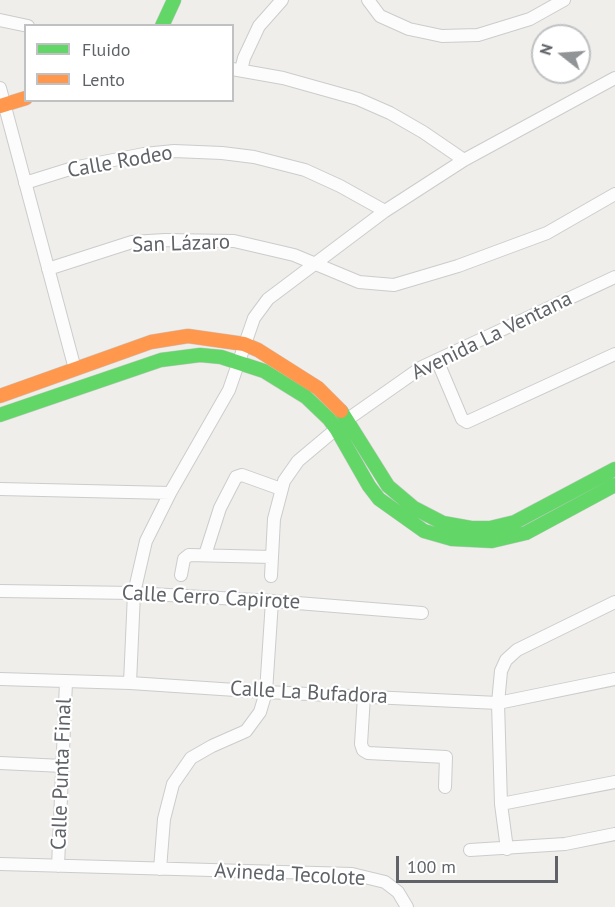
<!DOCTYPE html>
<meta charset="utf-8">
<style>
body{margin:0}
#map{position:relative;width:615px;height:907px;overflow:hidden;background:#efeeea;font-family:"PT Sans",sans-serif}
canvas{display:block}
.legend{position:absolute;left:24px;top:24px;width:210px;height:78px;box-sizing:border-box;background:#fff;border:2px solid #bfc1c3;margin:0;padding:8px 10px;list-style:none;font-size:18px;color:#5f6368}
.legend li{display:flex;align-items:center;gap:12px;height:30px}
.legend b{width:30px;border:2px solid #bfc1c3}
.north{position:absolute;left:531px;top:24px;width:60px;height:60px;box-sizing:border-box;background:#fff;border:2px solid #bfc1c3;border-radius:50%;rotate:287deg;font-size:16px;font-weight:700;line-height:24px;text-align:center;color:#5f6368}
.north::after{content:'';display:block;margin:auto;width:21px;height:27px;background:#919496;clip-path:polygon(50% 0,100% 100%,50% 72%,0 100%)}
.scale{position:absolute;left:396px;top:856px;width:162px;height:27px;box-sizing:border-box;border:3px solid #5f6368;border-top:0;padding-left:8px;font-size:18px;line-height:21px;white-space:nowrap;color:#5f6368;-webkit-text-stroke:4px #fff;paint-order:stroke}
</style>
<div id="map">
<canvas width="615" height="907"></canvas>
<ul class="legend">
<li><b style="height:8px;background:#63d668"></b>Fluido</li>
<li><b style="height:8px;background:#ff974d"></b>Lento</li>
</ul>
<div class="north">N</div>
<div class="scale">100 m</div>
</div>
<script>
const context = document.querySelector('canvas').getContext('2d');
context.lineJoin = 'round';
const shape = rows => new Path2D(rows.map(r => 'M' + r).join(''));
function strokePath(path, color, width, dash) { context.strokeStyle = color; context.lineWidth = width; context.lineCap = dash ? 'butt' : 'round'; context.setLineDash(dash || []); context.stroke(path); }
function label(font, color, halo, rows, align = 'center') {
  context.font = font + ' "PT Sans",sans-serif'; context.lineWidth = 4.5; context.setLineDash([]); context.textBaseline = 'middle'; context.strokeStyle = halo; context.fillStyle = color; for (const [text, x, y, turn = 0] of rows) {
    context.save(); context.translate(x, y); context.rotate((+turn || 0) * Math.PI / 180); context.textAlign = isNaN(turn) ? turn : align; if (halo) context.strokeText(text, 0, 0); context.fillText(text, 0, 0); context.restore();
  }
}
const street = shape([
 [368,0,380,16,409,29,442,36,478,35,530,19,564,0],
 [0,20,28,26],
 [232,69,283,78,358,99,390,113,423,132,464,160],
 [241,70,244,58,259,26,282,0],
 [0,88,75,369],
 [25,183,73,168,144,154,174,151,222,153,254,157,305,170,340,186,385,211],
 [48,269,132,242,165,240,234,241,294,255,359,282,394,285,458,266,547,233,615,194],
 [437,360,462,419,467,422,615,354],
 [0,489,170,493],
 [205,555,220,508,236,477,242,475,281,489],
 [181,575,184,559,189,555,272,557],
 [271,576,274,519,284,481,298,461,348,419,422,367,615,277],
 [0,591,134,593,272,601,422,613],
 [0,679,130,683,266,692,498,703,615,679],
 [130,683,134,593,146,541,170,493,229,390,254,318,268,299,385,211,464,160,615,78],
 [364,696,361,744,363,750,368,753,446,757,445,787],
 [0,763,63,766],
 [501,804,615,782],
 [507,849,501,804,498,703,501,671,506,660,517,650,615,602],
 [470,850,565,844,615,834],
 [0,864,352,874,385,882,398,892,407,907],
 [58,866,66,682],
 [160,869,164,819,173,784,191,758,212,746,246,731,260,712,266,692,272,601]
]);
const fast = shape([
 [162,26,174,0],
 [341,411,388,486,414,508,443,523,471,528,490,528,515,522,615,469],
 [0,415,161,360,200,355,221,357,264,371,306,397,329,419,337,430,369,486,379,499,424,531,452,539,492,541,526,533,615,485]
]);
const slow = shape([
 [0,106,26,98],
 [0,396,151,342,188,336,244,344,258,350,318,388,341,411]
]);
strokePath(street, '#cbcccc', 14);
strokePath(fast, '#cacacb', 15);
strokePath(slow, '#cacacb', 15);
strokePath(street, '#fdfcfc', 12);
strokePath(fast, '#63d668', 14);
strokePath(slow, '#ff974d', 14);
label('21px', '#5f6368', '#fff', [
 ["Calle Rodeo",120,162,-10],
 ["San Lázaro",181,244,-2],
 ["Avenida La Ventana",492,336,-26],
 ["Calle Cerro Capirote",211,598,3],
 ["Calle La Bufadora",309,693,3],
 ["Calle Punta Final",62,774,-88],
 ["Avineda Tecolote",290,875,3]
]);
</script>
